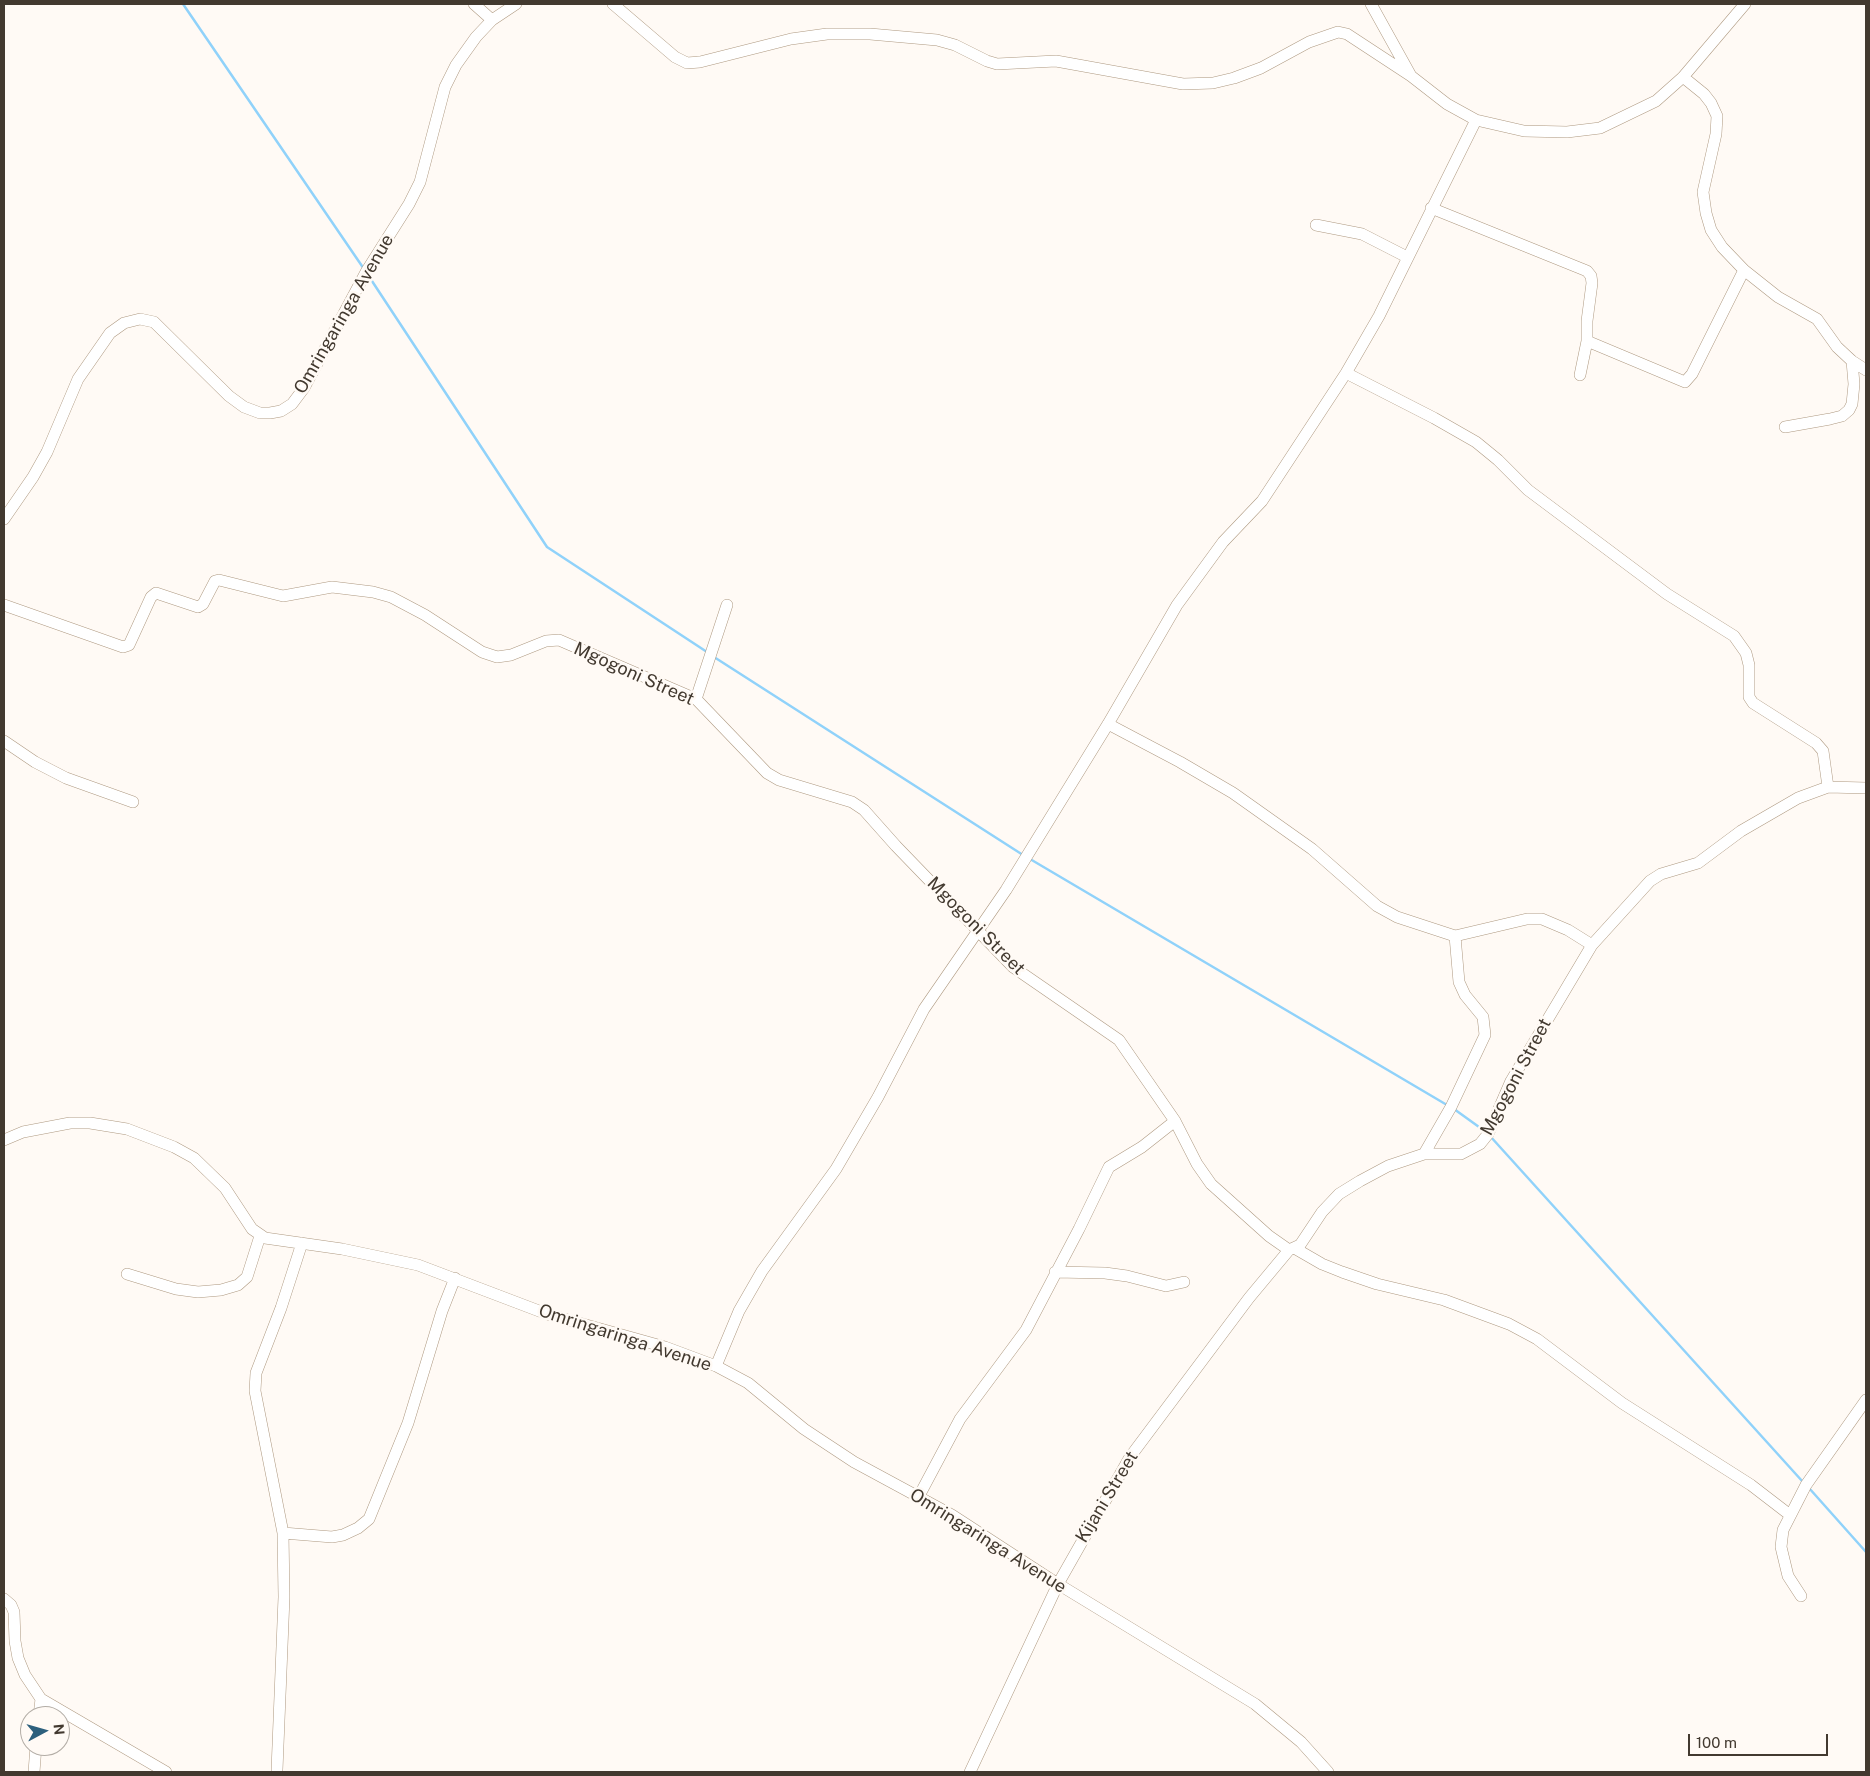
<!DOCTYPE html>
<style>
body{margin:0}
#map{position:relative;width:1870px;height:1776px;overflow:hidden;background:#fffaf5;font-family:"Public Sans",sans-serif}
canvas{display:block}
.frame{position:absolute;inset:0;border:5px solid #42392f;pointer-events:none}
.north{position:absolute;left:20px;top:1706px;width:50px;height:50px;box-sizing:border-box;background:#fffaf5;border:1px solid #b3ada6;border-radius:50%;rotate:84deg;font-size:14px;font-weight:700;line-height:20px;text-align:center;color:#42392f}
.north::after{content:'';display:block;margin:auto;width:18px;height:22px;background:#2d607d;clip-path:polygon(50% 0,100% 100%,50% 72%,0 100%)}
.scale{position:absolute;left:1688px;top:1734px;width:140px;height:22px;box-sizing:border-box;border:2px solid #42392f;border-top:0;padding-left:6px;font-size:15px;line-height:18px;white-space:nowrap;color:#42392f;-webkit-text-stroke:4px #fffaf5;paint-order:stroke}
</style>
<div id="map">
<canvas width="1870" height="1776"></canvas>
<div class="frame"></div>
<div class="north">N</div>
<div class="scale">100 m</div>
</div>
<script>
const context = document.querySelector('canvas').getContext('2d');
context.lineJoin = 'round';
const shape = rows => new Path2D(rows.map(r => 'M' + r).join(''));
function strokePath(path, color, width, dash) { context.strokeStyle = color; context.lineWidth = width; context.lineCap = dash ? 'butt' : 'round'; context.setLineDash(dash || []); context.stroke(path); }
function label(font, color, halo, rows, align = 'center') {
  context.font = font + ' "Public Sans",sans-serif'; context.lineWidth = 5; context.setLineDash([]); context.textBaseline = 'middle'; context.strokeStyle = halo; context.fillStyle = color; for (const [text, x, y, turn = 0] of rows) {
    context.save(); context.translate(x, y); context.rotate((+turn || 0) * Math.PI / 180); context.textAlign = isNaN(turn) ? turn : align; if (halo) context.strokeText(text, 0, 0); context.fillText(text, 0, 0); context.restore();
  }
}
strokePath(shape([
 [183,4,364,269],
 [368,275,547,547,707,652],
 [714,657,1023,855],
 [1030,859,1447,1105],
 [1454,1109,1486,1132],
 [1490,1136,1803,1482],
 [1809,1488,1866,1552]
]), '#90d2fa', 2.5);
const minor = shape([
 [474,4,492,20],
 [613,4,675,57,687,63,700,62,791,39,827,34,870,34,937,40,955,45,987,61,997,64,1056,61,1183,84,1213,83,1234,78,1261,68,1309,42,1338,32,1347,34,1411,76],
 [1371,4,1411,76,1447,104,1476,120,1524,131,1567,132,1600,128,1656,101,1683,77,1745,4],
 [1683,77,1704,94,1711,103,1717,116,1716,134,1703,192,1706,213,1711,230,1722,247,1744,270,1778,297,1817,319,1837,347,1852,361,1866,370],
 [1431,208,1587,271,1591,276,1592,283,1587,321,1587,341,1580,375],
 [1316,225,1362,234,1407,257],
 [1587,341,1685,382,1692,374,1744,270],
 [1346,373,1434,418,1476,442,1498,460,1528,490,1667,594,1734,636,1746,653,1749,665,1749,697,1753,703,1816,743,1823,751,1828,787],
 [1785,427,1830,419,1842,416,1849,410,1852,404,1854,384,1852,361],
 [4,519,33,477,47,452,78,379,110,333,124,323,140,319,154,322,229,396,244,407,260,413,270,413,281,411,292,404,304,388,366,272,409,204,420,182,445,87,456,65,476,37,492,20,516,4],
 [4,605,123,647,129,645,151,597,156,593,198,607,203,604,215,581,219,580,283,596,332,587,373,592,391,597,425,615,482,652,497,657,511,655,546,641,559,640,696,699,767,773,779,780,852,802,864,810,896,846,1013,967,1119,1040,1175,1121,1197,1164,1211,1184,1269,1236,1289,1250,1300,1245,1322,1212,1339,1194,1360,1181,1388,1166,1424,1154,1461,1154,1480,1144,1488,1134,1511,1081,1592,945,1650,881,1661,874,1698,863,1741,831,1798,798,1828,787,1866,788],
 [696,699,727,605],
 [1108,724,1180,762,1233,793,1312,849,1377,906,1397,917,1455,936,1527,919,1542,919,1568,930,1592,945],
 [4,741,35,762,66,778,133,802],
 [4,1140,23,1132,70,1123,90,1123,127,1129,174,1147,194,1158,225,1188,252,1229,265,1238,342,1249,418,1265,547,1314,665,1347,716,1366,748,1383,804,1429,854,1462,952,1515,1058,1584,1255,1704,1301,1742,1328,1772],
 [1424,1154,1451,1107,1485,1035,1483,1017,1465,995,1459,982,1455,936],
 [1296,1249,1322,1264,1342,1272,1377,1284,1444,1300,1509,1324,1537,1339,1622,1403,1751,1485,1790,1515],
 [1055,1272,1105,1273,1127,1276,1166,1286,1184,1282],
 [127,1274,176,1289,198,1292,221,1290,238,1285,247,1277,260,1236],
 [716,1366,739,1311,762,1271,836,1169,878,1097,924,1009,1006,890,1108,724,1177,605,1223,542,1262,501,1346,373,1379,316,1476,120],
 [919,1496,960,1419,1026,1330,1079,1229,1109,1167,1142,1147,1175,1121],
 [283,1533,332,1537,343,1535,358,1528,369,1519,408,1423,442,1311,455,1278],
 [1801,1596,1788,1576,1781,1547,1783,1530,1806,1485,1866,1400],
 [4,1599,11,1605,14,1612,15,1641,18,1658,25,1675,41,1699,166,1772],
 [39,1716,41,1699],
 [277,1770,284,1597,283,1533,255,1391,256,1373,281,1308,302,1243],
 [34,1772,36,1746],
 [970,1772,1058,1584,1130,1457,1249,1298,1289,1250]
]);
strokePath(minor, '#ae9981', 12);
strokePath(minor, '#fff', 11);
label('18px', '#42392f', '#fffaf5', [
 ["Omringaringa Avenue",344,314,-60],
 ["Mgogoni Street",634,674,24],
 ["Mgogoni Street",976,926,45],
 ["Mgogoni Street",1516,1077,-62],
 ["Omringaringa Avenue",625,1338,18],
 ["Kijani Street",1107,1497,-59],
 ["Omringaringa Avenue",988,1541,32]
]);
</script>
